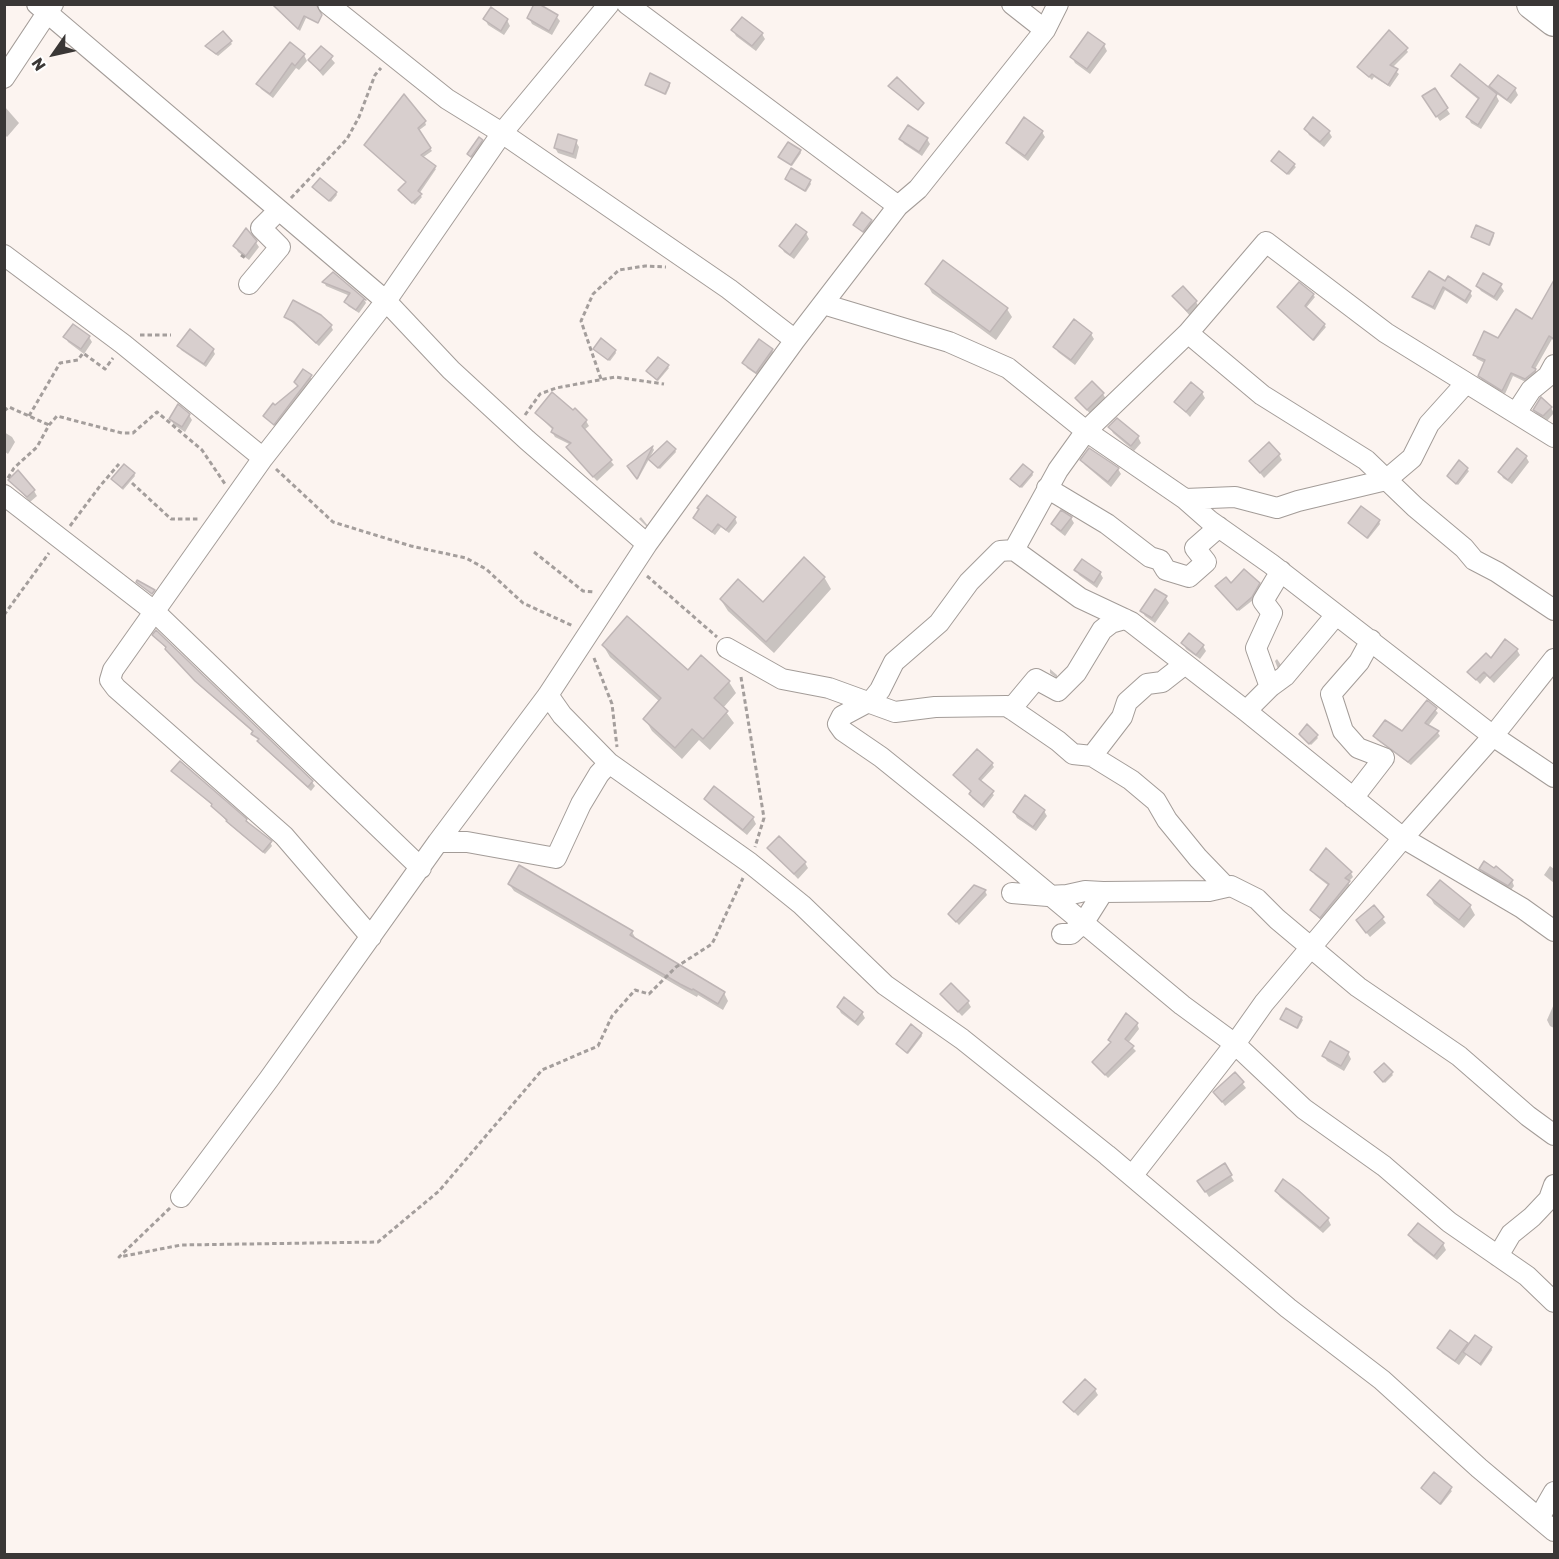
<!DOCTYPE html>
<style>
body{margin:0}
#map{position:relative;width:1559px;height:1559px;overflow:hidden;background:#fcf4f0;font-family:Rubik,sans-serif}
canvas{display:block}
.frame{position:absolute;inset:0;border:6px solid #3a3736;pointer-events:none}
.north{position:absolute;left:24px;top:24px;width:60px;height:60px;-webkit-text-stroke:4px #fff;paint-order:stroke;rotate:236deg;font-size:16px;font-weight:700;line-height:24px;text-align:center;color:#3a3736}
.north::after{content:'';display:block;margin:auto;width:21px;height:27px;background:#3a3736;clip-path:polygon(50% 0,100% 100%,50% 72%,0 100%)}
</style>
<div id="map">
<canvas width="1559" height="1559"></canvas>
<div class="frame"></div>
<div class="north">N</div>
</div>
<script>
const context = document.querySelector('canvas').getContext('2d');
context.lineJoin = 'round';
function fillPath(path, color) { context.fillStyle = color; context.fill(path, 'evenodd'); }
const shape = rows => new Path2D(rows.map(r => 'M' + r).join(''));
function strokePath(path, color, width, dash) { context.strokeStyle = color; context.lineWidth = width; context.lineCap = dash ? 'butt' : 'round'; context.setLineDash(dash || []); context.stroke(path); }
fillPath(shape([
 [271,4,293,4,304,15,306,18,300,31],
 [491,10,507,20,510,26,504,35,488,25,485,19],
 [556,16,560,21,552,35,532,24,529,18],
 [733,30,762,34,765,39,756,51,736,36],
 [223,33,232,44,218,56,208,48],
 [1104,45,1107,51,1090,74,1075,63,1072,57],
 [322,48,335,63,323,76,310,61],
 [1406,49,1408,52,1392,68,1399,74,1390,87,1374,77,1372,80,1359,67],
 [304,55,307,61,299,70,296,68,273,98,261,89,258,84],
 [1453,76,1496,95,1499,101,1481,129,1471,123,1468,117,1479,100,1456,81],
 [647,84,669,84,670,86,666,95],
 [1491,86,1515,89,1518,95,1511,104,1494,92,1496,95],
 [1434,90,1450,114,1440,121,1427,102],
 [5,107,19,123,7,137,4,134],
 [425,122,426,125,418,131,432,151,422,158,436,169,419,194,422,197,415,205,401,193,407,183,368,148],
 [1306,129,1329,132,1332,137,1324,147,1309,135],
 [1042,132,1045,137,1028,161,1011,148,1008,143],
 [901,139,927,139,930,144,922,156,904,144],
 [481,141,485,146,474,161,469,154],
 [576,142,579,147,576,159,558,153,555,148],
 [800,151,801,153,792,166,779,157],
 [1279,153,1296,167,1289,175,1274,163],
 [787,179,810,182,811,184,806,192],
 [315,190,336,193,337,195,331,202],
 [871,221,872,223,864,233,854,225],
 [806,233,809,239,794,259,784,252,781,246],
 [1493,234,1494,236,1490,246,1473,237],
 [255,241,259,247,249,260,238,252,235,246],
 [333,274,365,301,366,303,359,313,348,306,346,302,350,296,326,286,324,282],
 [1445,283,1470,292,1472,296,1467,304,1445,290,1435,310,1416,300,1414,297],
 [927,284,1007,309,1012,317,996,340,932,293],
 [1500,285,1504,291,1497,301,1481,291,1477,286],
 [1553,285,1554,320,1552,324,1554,326,1554,341,1552,339,1535,369,1538,374,1528,383,1513,376,1505,394,1482,380,1479,375,1485,363,1477,359,1475,355,1533,321],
 [1313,295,1315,297,1306,308,1326,327,1314,341,1280,309],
 [1174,297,1196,302,1199,307,1190,316],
 [286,317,331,326,333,330,319,346],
 [1091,334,1094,339,1075,365,1058,352,1055,347],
 [65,337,89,337,92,342,84,354,68,342],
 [759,341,772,350,775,356,760,377,747,368,744,363],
 [179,346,213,350,215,354,206,367,181,350],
 [596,351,615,351,616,353,610,361],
 [667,366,669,368,658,381,649,374],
 [304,371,312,379,276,426,266,418,275,407,300,386],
 [1202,393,1205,398,1190,417,1176,402],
 [1103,394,1106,399,1091,415,1077,398],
 [1551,408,1554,413,1547,421,1537,415,1534,410],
 [536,413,586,421,589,426,584,430,614,465,597,481,571,452,571,445,555,437,552,432,553,430],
 [189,415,192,420,185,432,174,425,171,419],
 [1110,427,1138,437,1141,443,1134,451,1113,433],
 [4,432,12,437,15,442,8,454,4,451],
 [653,448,654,450,638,479,629,466],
 [675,450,676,452,660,469,651,462],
 [1279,455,1282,460,1264,478,1251,461],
 [1526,457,1529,462,1512,484,1503,478,1500,472],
 [1082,460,1118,469,1121,474,1111,487,1085,465],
 [1459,463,1469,471,1458,485,1448,476],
 [1032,473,1033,475,1022,488,1013,481],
 [134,474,135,476,123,490,113,479],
 [10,480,34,491,37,496,30,502],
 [641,517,648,526,647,527,639,519],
 [695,518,735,518,737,523,729,533,721,527,715,535,698,522],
 [1071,518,1074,523,1065,536,1056,529,1053,524],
 [1379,521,1380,524,1368,539,1350,523],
 [1082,561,1100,573,1103,578,1097,588,1079,575,1076,570],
 [824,577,831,589,774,653,728,611,721,600,763,604],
 [1259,584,1260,586,1253,600,1239,611,1219,588],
 [1165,597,1169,603,1155,623,1145,616,1142,611],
 [154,635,312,782,315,786,311,791,262,746,254,733,199,685],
 [1183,643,1203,646,1206,651,1200,659,1186,649],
 [603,645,688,672,729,682,736,693,723,708,734,723,710,750,699,740,682,759,652,731,645,719,660,702,610,657],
 [1517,650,1520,655,1494,683,1487,676,1480,684,1469,672,1491,660],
 [1277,659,1281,665,1278,669,1275,661],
 [1050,669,1057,675,1057,678,1050,673],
 [1428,702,1438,713,1428,726,1438,733,1440,736,1411,765,1377,740,1375,736,1403,733],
 [1308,726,1318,738,1311,745,1302,736],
 [992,764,994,767,980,782,994,795,984,808,972,798,970,794,972,792,955,775],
 [173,771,246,820,270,842,272,846,265,854,230,825,213,806],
 [705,799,753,818,756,824,747,835,709,804],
 [1044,811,1047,816,1036,831,1017,818,1014,812],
 [769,848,805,863,808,868,798,879],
 [1550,866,1554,869,1554,883,1544,875],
 [1481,869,1512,881,1514,886,1511,890,1483,873],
 [1312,870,1351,873,1353,877,1348,882,1351,887,1323,922,1311,910,1329,886,1315,875],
 [509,884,632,932,636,939,724,993,728,1001,723,1010,698,995,697,997,686,991,514,891],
 [975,887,985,891,987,895,959,925,950,914],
 [1429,895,1470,906,1475,915,1464,928,1434,904],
 [1374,907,1386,923,1370,937,1361,926],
 [942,995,968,1002,971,1007,962,1016],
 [1554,1004,1554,1028,1550,1026,1547,1020],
 [838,1007,862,1013,865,1018,858,1026,841,1013],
 [1301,1018,1303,1020,1298,1029,1282,1019],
 [1137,1024,1139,1029,1128,1043,1136,1051,1108,1078,1097,1066,1112,1044,1109,1040],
 [921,1034,922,1036,908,1054,897,1044],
 [1348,1053,1351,1059,1344,1071,1327,1061,1324,1056],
 [1384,1065,1393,1075,1385,1083,1377,1075],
 [1235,1074,1246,1088,1225,1106,1215,1092],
 [1224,1165,1234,1181,1209,1197,1199,1181],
 [1276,1191,1328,1219,1331,1225,1323,1233,1280,1197],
 [1410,1235,1443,1244,1446,1250,1437,1260,1413,1241],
 [1467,1344,1469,1346,1491,1348,1492,1350,1481,1366,1467,1354,1459,1365,1442,1353,1439,1348],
 [1095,1390,1098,1395,1078,1416,1065,1402],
 [1434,1474,1452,1491,1441,1505,1422,1488]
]), '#0003');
const building = shape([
 [272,4,316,4,322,15,318,23,304,16,298,29,272,4],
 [534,4,539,4,558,15,549,31,527,18,534,4],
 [491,7,508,19,501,31,483,19,491,7],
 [742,17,763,33,752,46,731,30,742,17],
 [1389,30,1408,48,1390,65,1398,69,1388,85,1372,74,1369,77,1357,67,1389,30],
 [223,31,232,41,216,54,205,46,223,31],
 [1088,32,1105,44,1087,69,1070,57,1088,32],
 [290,42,305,54,295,66,292,63,270,94,256,84,290,42],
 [321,46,333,56,320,71,308,60,321,46],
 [1460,64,1497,94,1478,125,1466,117,1479,98,1451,76,1460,64],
 [650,73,670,83,665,94,645,85,650,73],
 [1498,75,1516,88,1507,100,1489,86,1498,75],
 [897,77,924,103,918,110,888,86,897,77],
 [1435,88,1448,108,1436,117,1422,96,1435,88],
 [404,94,426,121,418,128,431,148,421,155,436,166,418,191,422,194,412,203,398,190,406,182,364,145,404,94],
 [1024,117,1043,131,1025,156,1006,143,1024,117],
 [1313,117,1330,131,1320,142,1304,129,1313,117],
 [908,125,928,138,919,152,899,139,908,125],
 [558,134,577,140,573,154,554,148,558,134],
 [479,137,483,140,471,157,467,154,479,137],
 [788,142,801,150,791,165,778,157,788,142],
 [1279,151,1295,164,1287,174,1271,161,1279,151],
 [791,168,811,180,805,191,785,179,791,168],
 [320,178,337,192,329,201,312,187,320,178],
 [862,212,872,220,863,232,853,225,862,212],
 [796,224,807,232,790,255,779,246,796,224],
 [1476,225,1494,233,1489,245,1471,237,1476,225],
 [246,228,257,241,246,256,233,246,246,228],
 [943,260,1008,308,990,332,925,284,943,260],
 [1429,271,1445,281,1448,276,1471,291,1465,301,1443,287,1433,307,1412,297,1429,271],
 [333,272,366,300,364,299,356,310,344,302,350,293,322,282,333,272],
 [1483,273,1502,284,1494,297,1476,286,1483,273],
 [1554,280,1554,339,1549,336,1532,367,1536,369,1535,371,1525,379,1511,373,1502,391,1478,376,1485,360,1473,355,1484,331,1498,338,1516,309,1532,319,1554,280],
 [1299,282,1314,294,1305,306,1325,324,1313,340,1277,307,1299,282],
 [1183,286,1197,301,1187,311,1172,296,1183,286],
 [293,300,321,315,332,325,316,343,294,322,284,317,293,300],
 [1074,319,1092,333,1071,360,1053,347,1074,319],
 [73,324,90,336,81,349,63,337,73,324],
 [190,329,214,349,204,364,177,346,190,329],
 [601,338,616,350,608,360,593,349,601,338],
 [759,339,773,349,756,373,742,363,759,339],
 [658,357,669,365,657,380,646,371,658,357],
 [303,369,312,375,274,425,263,416,273,403,275,405,298,386,294,382,303,369],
 [1092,381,1104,393,1087,410,1075,398,1092,381],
 [1191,382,1203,392,1186,412,1174,402,1191,382],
 [552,392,573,410,575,408,587,420,582,426,612,460,593,477,566,447,571,443,551,432,553,428,535,413,552,392],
 [1541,397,1552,407,1543,416,1533,410,1541,397],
 [178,404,190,414,182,427,169,419,178,404],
 [1117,418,1139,436,1131,446,1108,427,1117,418],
 [667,441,676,449,658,468,648,459,667,441],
 [1269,442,1280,454,1260,473,1249,461,1269,442],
 [653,446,637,479,627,466,653,446],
 [1089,448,1119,468,1108,482,1080,460,1089,448],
 [1517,448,1527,456,1508,480,1498,472,1517,448],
 [1459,460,1468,468,1456,484,1447,476,1459,460],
 [124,464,135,473,122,488,111,479,124,464],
 [1023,464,1033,472,1020,487,1010,479,1023,464],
 [18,470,35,490,27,497,8,480,18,470],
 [707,495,736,517,726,530,718,524,712,532,693,518,699,509,697,508,707,495],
 [1361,506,1380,520,1367,538,1348,523,1361,506],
 [1061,510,1072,517,1061,531,1051,524,1061,510],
 [804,557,825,577,766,642,720,599,738,579,763,602,804,557],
 [1082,559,1101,572,1094,583,1074,570,1082,559],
 [1244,569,1260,583,1252,597,1237,610,1215,586,1226,577,1231,583,1244,569],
 [137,580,155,590,152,594,136,582,137,580],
 [1155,589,1167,596,1152,618,1140,611,1155,589],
 [627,616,688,670,701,655,730,681,714,698,728,711,703,739,692,729,675,748,643,719,661,698,602,645,627,616],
 [156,630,313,781,308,787,257,741,259,739,251,734,253,731,195,681,165,649,166,647,152,635,156,630],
 [1189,633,1204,645,1196,655,1181,643,1189,633],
 [1505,639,1518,649,1490,678,1484,672,1476,680,1467,672,1486,653,1491,658,1505,639],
 [1427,700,1437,708,1425,723,1439,731,1408,762,1373,736,1385,720,1402,731,1427,700],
 [1307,724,1318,735,1309,744,1299,734,1307,724],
 [977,749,993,763,979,779,994,791,982,805,969,794,971,791,953,775,977,749],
 [180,761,247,819,246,821,272,841,263,852,226,821,227,820,211,806,212,804,171,771,180,761],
 [714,786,754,817,743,830,704,799,714,786],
 [1025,795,1045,810,1033,827,1013,812,1025,795],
 [779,836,806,862,794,874,767,848,779,836],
 [1326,848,1352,872,1345,878,1350,881,1320,918,1310,910,1329,884,1310,870,1326,848],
 [1484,861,1494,868,1496,866,1513,880,1508,886,1479,869,1484,861],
 [519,865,633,931,630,935,725,992,718,1004,693,989,692,990,680,984,508,884,519,865],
 [1440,880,1471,905,1459,920,1427,895,1440,880],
 [974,885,986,890,956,922,948,914,974,885],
 [1374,905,1384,917,1366,933,1356,920,1374,905],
 [951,983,969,1001,958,1012,940,994,951,983],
 [844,997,863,1012,855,1022,837,1007,844,997],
 [1286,1008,1302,1017,1297,1028,1280,1019,1286,1008],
 [1126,1013,1138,1023,1125,1039,1134,1046,1105,1075,1092,1062,1111,1042,1108,1040,1126,1013],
 [911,1024,922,1033,907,1053,896,1044,911,1024],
 [1330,1041,1349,1052,1341,1066,1322,1056,1330,1041],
 [1384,1063,1393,1072,1383,1082,1374,1072,1384,1063],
 [1235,1072,1244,1082,1222,1102,1213,1092,1235,1072],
 [1225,1163,1232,1175,1205,1192,1197,1181,1225,1163],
 [1283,1179,1298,1190,1329,1218,1320,1228,1275,1191,1283,1179],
 [1418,1223,1444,1243,1434,1256,1408,1235,1418,1223],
 [1450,1330,1468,1343,1455,1361,1437,1348,1450,1330],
 [1475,1335,1492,1347,1480,1364,1463,1352,1475,1335],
 [1085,1379,1096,1389,1074,1412,1063,1402,1085,1379],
 [1434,1472,1452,1487,1440,1504,1421,1488,1434,1472]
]);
fillPath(building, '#d8cfce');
strokePath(building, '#bfb6b6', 1.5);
const minor = shape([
 [37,4,386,301,451,370,527,440,647,544],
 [328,4,447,99,502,133,729,289,795,340],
 [627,4,898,206],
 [1012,4,1045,30],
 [4,78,53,4],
 [4,255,123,344,263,458],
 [249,284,280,247,261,228,279,210],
 [823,304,949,342,1008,368,1086,431,1185,499,1210,521,1271,564,1493,736,1554,777],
 [1188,333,1262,395,1366,460,1415,507,1464,548,1474,560,1497,572,1554,610],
 [1516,413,1531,390,1548,376,1554,365],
 [1554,437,1386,333,1266,242,1188,333,1086,431,1058,470,1014,550,1000,551,969,582,939,623,894,662,880,690,872,700,842,716,838,724,843,731,881,757,979,836,1182,1005,1235,1044,1304,1109,1384,1166,1449,1222,1527,1276,1554,1302],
 [1047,488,1107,524,1150,557,1160,560,1166,570,1189,577,1206,562,1195,548,1219,527],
 [4,495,155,612,421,868],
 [1185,499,1235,497,1277,508,1298,501,1386,480,1412,458,1429,424,1466,383],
 [1014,550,1080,598,1131,622,1246,711,1403,838,1522,908,1554,931],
 [727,648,782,679,829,688,895,712,935,707,1007,706,1058,741,1073,754,1092,756,1131,780,1156,801,1167,820,1198,858,1226,887],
 [1270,687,1256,648,1272,613,1263,601,1281,571],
 [548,695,562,715,609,763,750,863,802,905,885,985,962,1039,1107,1155,1288,1308,1382,1380,1479,1468,1554,1531],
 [1011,709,1036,679,1058,691,1076,673,1102,630,1111,623,1125,619],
 [1246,711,1270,687,1285,676,1336,615],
 [1092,756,1122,717,1127,702,1147,684,1162,682,1185,664],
 [1353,798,1384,758,1358,748,1343,731,1331,694,1359,662,1371,640],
 [438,842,467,842,556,858,581,804,599,774,609,763],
 [1012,893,1048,896,1067,895,1085,891,1103,892],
 [1062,934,1071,934,1084,922,1103,892,1209,891,1231,886,1257,899,1277,919,1358,987,1459,1056,1528,1116,1554,1135],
 [371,937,284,836,116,688,110,680,113,670,263,458,386,301,502,133,609,4],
 [1132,1176,1235,1044,1264,1003,1403,838,1493,736,1554,659],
 [181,1197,269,1079,438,842,548,695,647,544,795,340,898,206,918,189,1045,30,1058,4],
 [1498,1256,1511,1234,1532,1217,1549,1199,1554,1185],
 [1539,1518,1554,1492]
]);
const highway = shape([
 [1532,4,1554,21]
]);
strokePath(minor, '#a39c98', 22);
strokePath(highway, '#a39c98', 32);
strokePath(shape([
 [291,198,347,139,359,117,375,75,381,68],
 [241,255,247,259],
 [140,335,171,335],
 [601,379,581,321,593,294,619,270,645,266,666,267],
 [4,411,9,407,49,425],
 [525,415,540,394,556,388,615,377,664,384],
 [29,416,60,363,78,360,83,353,105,369,113,358],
 [276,469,333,522,411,546,466,558,486,569,523,603,573,626],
 [8,478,14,468,37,447,49,425,57,416,122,433,133,433,157,412,202,450,225,484],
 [132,483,171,519,199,519],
 [70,526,100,486,119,464],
 [534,552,583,591,594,592],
 [647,576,717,637],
 [4,615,49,553],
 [594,658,612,704,617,747],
 [741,677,764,818,755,847],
 [170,1208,119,1257,181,1245,378,1242,439,1191,542,1070,598,1046,612,1016,635,990,649,994,676,967,712,944,743,878]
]), '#a49e9c', 3, [4.5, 3]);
strokePath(minor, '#fff', 20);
strokePath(highway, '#fff', 30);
</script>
